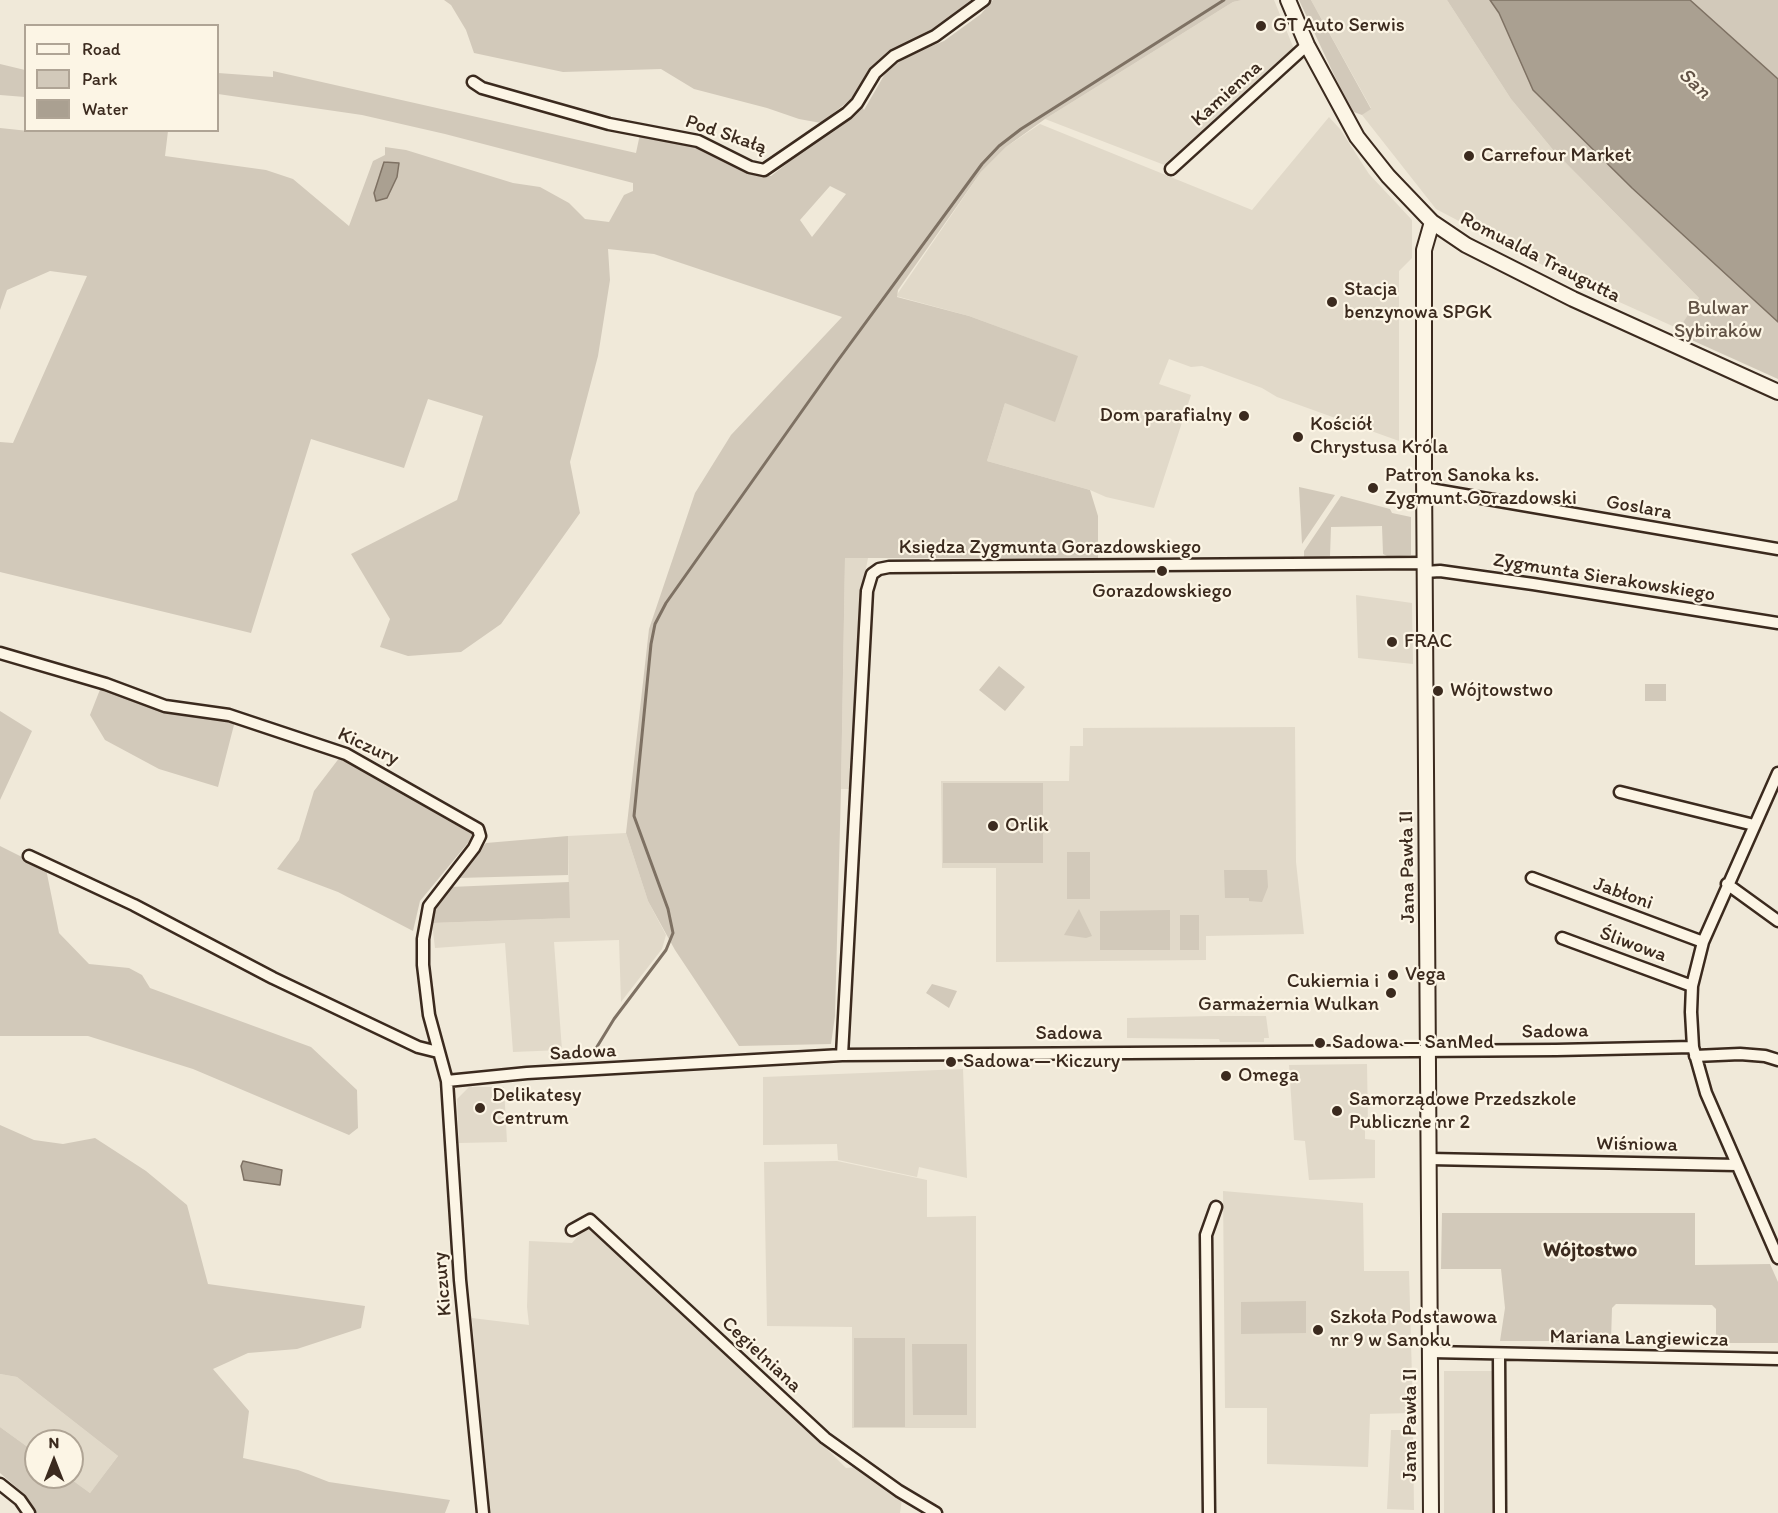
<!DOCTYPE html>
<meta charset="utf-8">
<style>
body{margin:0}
#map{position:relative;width:1778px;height:1513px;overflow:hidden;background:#f0e9d9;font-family:Itim,sans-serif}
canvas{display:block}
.legend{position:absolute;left:24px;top:24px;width:195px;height:108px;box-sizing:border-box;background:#fcf5e5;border:2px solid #afa495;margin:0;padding:8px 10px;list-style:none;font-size:18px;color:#3b2a1e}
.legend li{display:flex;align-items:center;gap:12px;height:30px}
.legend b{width:30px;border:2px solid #afa495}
.north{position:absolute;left:24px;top:1429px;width:60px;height:60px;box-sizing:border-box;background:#fcf5e5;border:2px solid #afa495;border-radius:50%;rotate:0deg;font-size:16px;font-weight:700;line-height:24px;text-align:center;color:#3b2a1e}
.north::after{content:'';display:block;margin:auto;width:21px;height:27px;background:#3b2a1e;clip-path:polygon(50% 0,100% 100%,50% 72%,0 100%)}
</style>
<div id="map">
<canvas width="1778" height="1513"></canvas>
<ul class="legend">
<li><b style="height:8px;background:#fcf5e5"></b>Road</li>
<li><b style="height:16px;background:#d2c9ba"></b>Park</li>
<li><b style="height:16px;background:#aaa091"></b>Water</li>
</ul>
<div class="north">N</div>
</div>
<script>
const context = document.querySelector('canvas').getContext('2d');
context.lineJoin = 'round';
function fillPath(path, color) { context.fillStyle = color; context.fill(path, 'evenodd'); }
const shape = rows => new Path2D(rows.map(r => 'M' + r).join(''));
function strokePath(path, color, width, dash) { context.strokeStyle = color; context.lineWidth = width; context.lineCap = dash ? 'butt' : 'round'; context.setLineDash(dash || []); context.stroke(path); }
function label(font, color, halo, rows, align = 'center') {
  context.font = font + ' Itim,sans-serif'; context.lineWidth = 4.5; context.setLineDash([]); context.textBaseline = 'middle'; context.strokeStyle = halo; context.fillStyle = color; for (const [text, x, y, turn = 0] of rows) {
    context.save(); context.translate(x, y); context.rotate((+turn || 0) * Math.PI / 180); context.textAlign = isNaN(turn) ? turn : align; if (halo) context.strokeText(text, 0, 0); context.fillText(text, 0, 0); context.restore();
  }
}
fillPath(shape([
 [1242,0,1274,0,1294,49,1167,166,1045,119,1233,2],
 [1311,0,1447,0,1511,99,1554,151,1699,298,1679,329,1575,282,1436,209,1362,115,1371,108],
 [1329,117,1340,129,1369,174,1412,220,1412,258,1399,271,1399,441,1277,397,1262,388,1202,366,1191,367,1169,359,1159,384,1191,395,1154,508,1106,497,1090,490,987,461,1005,403,1077,356,969,316,896,296,981,172,1006,147,1040,124,1252,210],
 [845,558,868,558,864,579,851,789,841,789],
 [1356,595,1412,603,1413,664,1358,658],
 [1295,727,1296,862,1304,934,1206,936,1206,960,996,962,996,868,942,868,941,781,1069,781,1070,746,1083,746,1083,728],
 [626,833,648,901,666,935,662,949,621,1002,619,940,554,942,562,1050,513,1052,505,943,435,948,432,923,569,918,568,836],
 [1213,1016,1266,1016,1269,1038,1264,1038,1264,1042,1220,1042,1219,1039,1127,1038,1127,1018],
 [1367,1064,1368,1126,1365,1127,1365,1139,1375,1140,1375,1178,1309,1180,1305,1141,1294,1140,1289,1065],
 [963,1069,967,1178,919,1167,917,1177,838,1160,837,1144,763,1145,763,1077],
 [469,1087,504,1087,507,1142,459,1143,457,1099],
 [837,1161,927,1180,927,1217,976,1216,976,1428,852,1428,852,1327,767,1326,764,1162],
 [1223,1191,1363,1203,1364,1271,1409,1271,1413,1413,1370,1414,1368,1467,1267,1464,1267,1408,1225,1408],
 [587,1226,779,1401,846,1468,858,1467,902,1499,900,1513,489,1513,472,1318,529,1325,527,1307,529,1241,572,1243],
 [1444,1371,1494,1371,1494,1513,1444,1513],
 [0,1374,17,1377,118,1456,90,1493,68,1477,72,1477,72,1441,36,1441,36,1453,0,1427],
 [1391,1430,1413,1430,1414,1510,1387,1509]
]), '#e1d9c9');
fillPath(shape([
 [444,0,973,0,947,25,894,48,883,58,860,92,821,123,799,119,767,108,694,89,661,69,563,72,474,53,466,30,451,5],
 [993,0,1242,0,1233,2,1045,119,1006,147,981,172,898,290,897,297,969,316,1078,356,1055,422,1005,403,987,461,1090,490,1098,516,1098,558,845,558,841,789,835,1016,831,1044,739,1046,675,950,648,901,626,833,649,629,695,493,731,435,842,317,654,254,608,249,610,280,598,356,570,462,580,513,501,624,461,652,408,656,380,647,390,619,351,554,457,500,483,416,428,399,404,468,311,439,251,633,0,572,0,442,13,443,87,276,50,271,7,290,0,310,0,128,38,132,168,131,165,156,266,170,293,179,349,226,373,161,385,155,385,147,406,150,513,183,540,187,569,203,585,219,609,222,624,195,633,191,633,183,445,134,362,115,218,94,218,73,273,77,273,71,636,153,640,134,689,144,755,174,771,176,861,105,864,110,886,72,907,56,944,41,981,14],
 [830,186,846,194,812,237,800,220],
 [1299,0,1311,0,1371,109,1362,115,1351,111],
 [1447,0,1490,0,1632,188,1778,322,1778,379,1676,333,1699,298,1554,151,1511,99],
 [1690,0,1778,0,1778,79],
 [0,64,25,70,25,97,0,95],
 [1299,487,1335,495,1302,544],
 [1341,496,1390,509,1392,513,1411,517,1411,555,1389,557,1383,554,1382,526,1331,527,1330,556,1304,560,1304,551],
 [999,666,1025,687,1005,711,979,690],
 [1645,684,1666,684,1666,701,1645,701],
 [101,687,166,711,235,721,218,787,159,769,105,740,90,715],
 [0,711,32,731,0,800],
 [340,757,474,832,472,838,420,901,413,931,338,892,277,869,299,840,314,791],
 [943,783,1043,783,1043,863,943,863],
 [568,836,568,875,458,878,459,873,486,843],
 [0,846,46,869,59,933,89,964,129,968,142,975,150,988,311,1047,357,1090,358,1128,349,1135,193,1069,88,1036,0,1036],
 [1067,852,1090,852,1090,899,1067,899],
 [1224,870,1267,870,1268,887,1262,902,1249,901,1249,898,1225,898],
 [569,882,570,918,432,923,433,910,450,887],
 [1079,909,1092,936,1086,938,1064,935],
 [1170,910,1170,950,1100,950,1100,911],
 [1180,915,1199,915,1199,950,1180,950],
 [932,984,957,991,949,1008,926,993],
 [0,1125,34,1140,63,1144,95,1138,146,1171,187,1205,208,1284,365,1306,361,1328,297,1349,248,1353,213,1369,249,1411,243,1458,298,1470,329,1482,450,1500,445,1513,33,1513,24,1494,0,1473,0,1427,36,1453,36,1477,68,1477,90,1493,118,1456,17,1377,0,1374],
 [1442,1213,1695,1213,1695,1265,1770,1264,1778,1282,1778,1343,1722,1343,1716,1338,1716,1309,1712,1305,1616,1304,1612,1308,1611,1341,1500,1341,1505,1308,1501,1269,1441,1269],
 [1306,1301,1306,1333,1241,1334,1241,1302],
 [854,1338,905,1338,905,1427,854,1427],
 [912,1344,967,1344,967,1415,913,1415]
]), '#d2c9ba');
const water = shape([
 [1490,0,1690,0,1778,79,1778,322,1632,188,1533,90,1499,13,1490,0],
 [384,162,399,163,397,177,387,198,376,201,374,193,384,162],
 [243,1161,282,1170,280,1185,244,1180,241,1166,243,1161]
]);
fillPath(water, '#aaa091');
strokePath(water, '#7e7163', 1.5);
strokePath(shape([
 [595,1050,614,1019,666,950,673,933,668,909,634,816,651,644,655,624,666,603,836,363,982,164,999,146,1021,129,1224,0]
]), '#7e7163', 3);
const minor = shape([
 [473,82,482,88,609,124,698,141,750,167,764,170,847,113,857,103,875,73,894,56,935,36,984,0],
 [1171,169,1307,45],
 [1424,488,1778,549],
 [1425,572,1440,571,1533,584,1778,623],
 [0,653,106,684,165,706,229,715,346,754,478,829,480,836,474,848,429,906,423,939,423,965,429,1015,447,1081,460,1280,483,1513],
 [1778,773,1703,942,1692,986,1691,1012,1693,1047,1706,1093,1778,1258],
 [1620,792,1754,825],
 [29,856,134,905,273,978,418,1047,438,1052],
 [1532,878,1703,942],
 [1727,884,1778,921],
 [1562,938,1692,986],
 [842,1055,867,591,872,574,879,569,889,567,1424,563],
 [1695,1056,1740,1054,1765,1056,1778,1060],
 [447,1081,527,1073,842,1055,1556,1050,1693,1047],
 [1429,1159,1737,1165],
 [572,1230,590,1220,825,1438,899,1491,936,1513],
 [1431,1352,1778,1359],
 [1499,1354,1500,1513],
 [0,1484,20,1500,29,1513],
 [1209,1513,1206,1235,1216,1207]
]);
const tertiary = shape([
 [1288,0,1307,45,1357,137,1388,176,1432,222,1466,245,1573,299,1778,392],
 [1431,1513,1424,473,1424,250,1432,222]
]);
strokePath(minor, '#3b2a1e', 15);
strokePath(tertiary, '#3b2a1e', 18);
strokePath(minor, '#fcf5e5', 10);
strokePath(tertiary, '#fcf5e5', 14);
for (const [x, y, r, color] of [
 [1261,26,6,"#3b2a1e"],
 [1469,156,6,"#3b2a1e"],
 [1332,302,6,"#3b2a1e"],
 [1244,416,6,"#3b2a1e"],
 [1298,437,6,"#3b2a1e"],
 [1373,488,6,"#3b2a1e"],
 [1162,571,6,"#3b2a1e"],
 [1392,642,6,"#3b2a1e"],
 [1438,691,6,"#3b2a1e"],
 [993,826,6,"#3b2a1e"],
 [1393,975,6,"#3b2a1e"],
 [1391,993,6,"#3b2a1e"],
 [1320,1043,6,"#3b2a1e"],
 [951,1062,6,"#3b2a1e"],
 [1226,1076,6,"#3b2a1e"],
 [480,1108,6,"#3b2a1e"],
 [1337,1111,6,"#3b2a1e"],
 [1318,1330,6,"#3b2a1e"]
]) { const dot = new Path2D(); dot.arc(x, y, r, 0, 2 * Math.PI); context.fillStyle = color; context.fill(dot); strokePath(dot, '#fcf5e5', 2); }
label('20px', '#3b2a1e', '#fcf5e5', [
 ["GT Auto Serwis",1273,26],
 ["Carrefour Market",1481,156],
 ["Stacja",1344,290],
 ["benzynowa SPGK",1344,313],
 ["Dom parafialny",1232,416,"right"],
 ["Kościół",1310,425],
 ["Chrystusa Króla",1310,448],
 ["Patron Sanoka ks.",1385,476],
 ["Zygmunt Gorazdowski",1385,499],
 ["Gorazdowskiego",1162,592,"center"],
 ["FRAC",1404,642],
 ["Wójtowstwo",1450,691],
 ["Orlik",1005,826],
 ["Vega",1405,975],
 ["Cukiernia i",1379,982,"right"],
 ["Garmażernia Wulkan",1379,1005,"right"],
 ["Sadowa — SanMed",1332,1043],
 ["Sadowa — Kiczury",963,1062],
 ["Omega",1238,1076],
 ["Delikatesy",492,1096],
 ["Centrum",492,1119],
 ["Samorządowe Przedszkole",1349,1100],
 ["Publiczne nr 2",1349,1123],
 ["Szkoła Podstawowa",1330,1318],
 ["nr 9 w Sanoku",1330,1341]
], 'left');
label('20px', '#3b2a1e', '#fcf5e5', [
 ["Kamienna",1227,94,-42],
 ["Pod Skałą",726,135,19],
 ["Romualda Traugutta",1540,258,27],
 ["Goslara",1639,508,10],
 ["Księdza Zygmunta Gorazdowskiego",1050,548],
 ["Zygmunta Sierakowskiego",1604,578,9],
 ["Kiczury",368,747,25],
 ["Jana Pawła II",1408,867,-91],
 ["Jabłoni",1623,894,20],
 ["Śliwowa",1633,945,20],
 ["Sadowa",1555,1032,-1],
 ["Sadowa",1069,1034],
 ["Sadowa",583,1053,-3],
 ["Wiśniowa",1637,1145,1],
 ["Kiczury",443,1284,-95],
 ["Mariana Langiewicza",1639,1339,1],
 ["Cegielniana",761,1355,43],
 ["Jana Pawła II",1411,1425,-90]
]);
label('20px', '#615245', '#fcf5e5', [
 ["Bulwar",1718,309],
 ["Sybiraków",1718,332]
]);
label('italic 21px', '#625346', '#fcf5e5', [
 ["San",1694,84,43]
]);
label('bold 21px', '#3b2a1e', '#fcf5e5', [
 ["Wójtostwo",1590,1251]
]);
</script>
